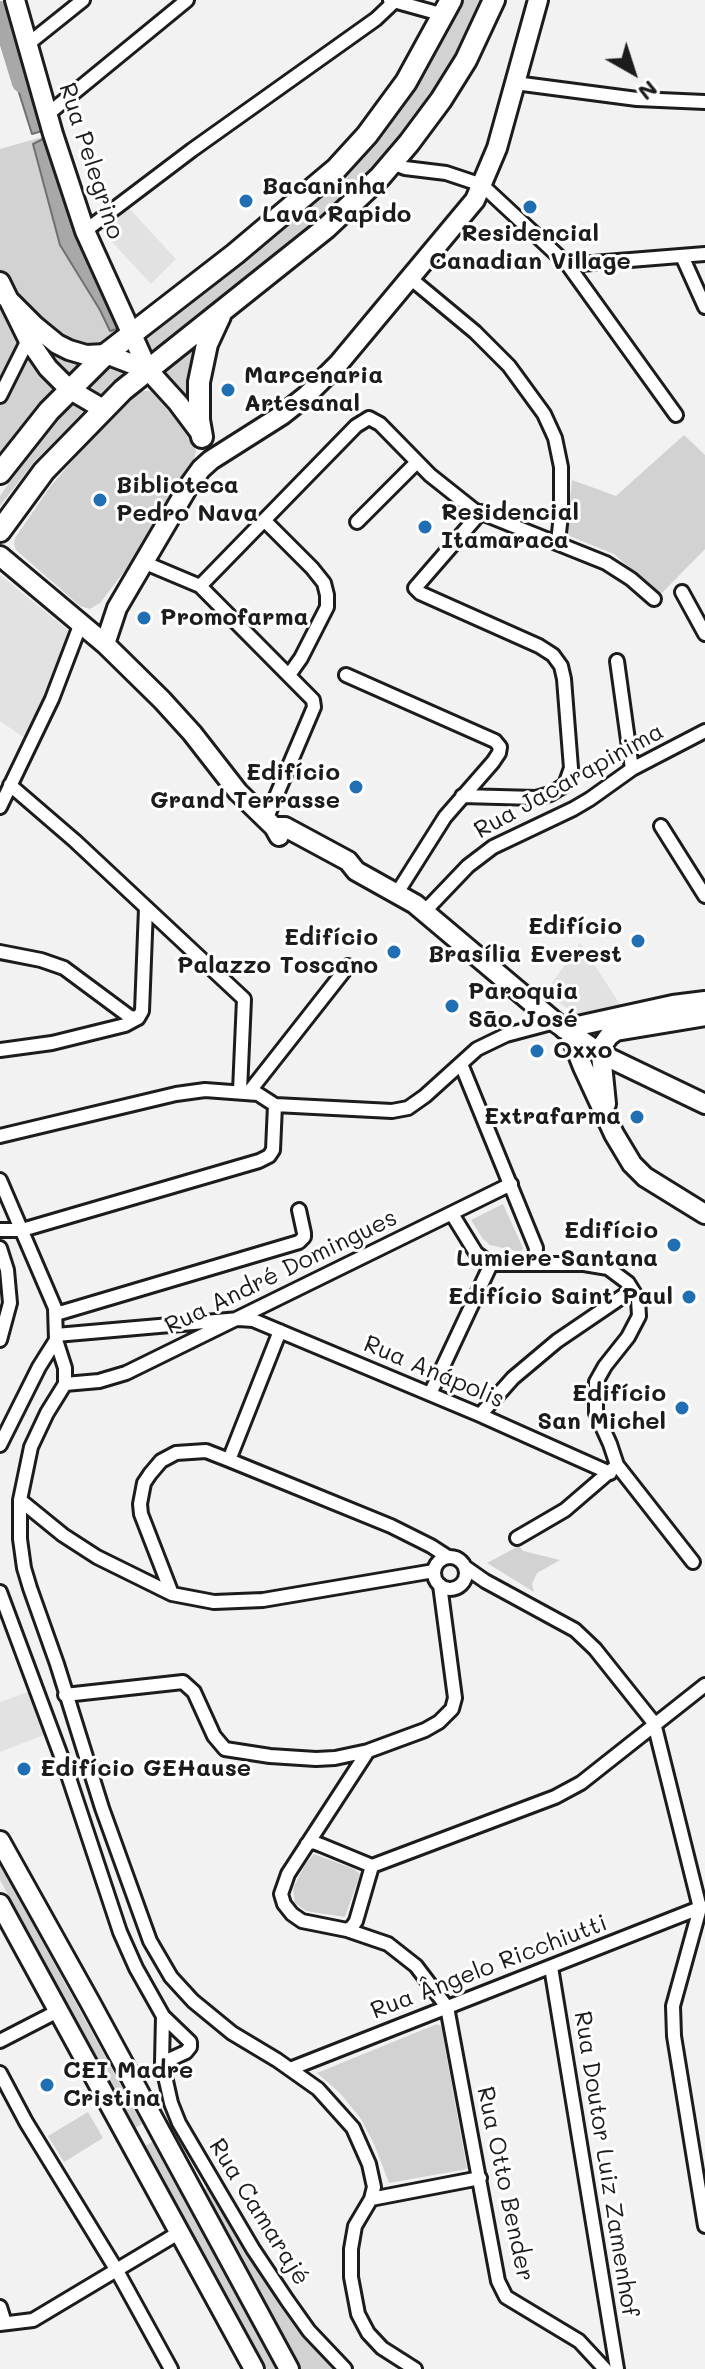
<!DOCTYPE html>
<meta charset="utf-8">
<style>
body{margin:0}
#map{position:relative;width:705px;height:2369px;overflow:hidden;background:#f2f2f2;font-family:Mali,sans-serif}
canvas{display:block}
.north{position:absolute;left:593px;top:32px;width:80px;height:80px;-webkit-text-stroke:6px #fff;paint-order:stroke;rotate:141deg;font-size:22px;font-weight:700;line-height:32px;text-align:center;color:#1c1c1c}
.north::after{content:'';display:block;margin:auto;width:28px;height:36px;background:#1c1c1c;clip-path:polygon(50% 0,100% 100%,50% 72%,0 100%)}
</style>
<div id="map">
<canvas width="705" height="2369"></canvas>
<div class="north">N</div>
</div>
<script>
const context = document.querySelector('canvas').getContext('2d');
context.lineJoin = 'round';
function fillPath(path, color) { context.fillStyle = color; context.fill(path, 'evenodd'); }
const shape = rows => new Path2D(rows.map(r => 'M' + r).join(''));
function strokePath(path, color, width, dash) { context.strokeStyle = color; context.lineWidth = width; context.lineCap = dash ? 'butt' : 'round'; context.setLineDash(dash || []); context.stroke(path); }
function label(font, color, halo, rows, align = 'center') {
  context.font = font + ' Mali,sans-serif'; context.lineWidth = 6; context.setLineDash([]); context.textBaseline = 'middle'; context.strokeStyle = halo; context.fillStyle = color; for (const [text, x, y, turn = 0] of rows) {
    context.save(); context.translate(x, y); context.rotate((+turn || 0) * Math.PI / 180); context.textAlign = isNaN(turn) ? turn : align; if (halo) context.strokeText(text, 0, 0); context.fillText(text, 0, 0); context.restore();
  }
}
fillPath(shape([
 [127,206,176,259,151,284,99,228],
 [0,575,68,630,69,634,46,691,23,737,0,721],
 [580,943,603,978,621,1006,578,1016,545,993],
 [28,1692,44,1735,0,1752,0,1702]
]), '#e2e2e2');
fillPath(shape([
 [461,0,486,0,461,52,416,123,376,170,319,223,104,400,82,387,136,340,279,230,328,186,373,140,426,72],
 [53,134,132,333,0,469,0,396,28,339,0,282,0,149],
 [0,304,17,340,13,359,0,388],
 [201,336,198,412,158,373],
 [140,391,151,391,191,437,196,451,193,464,136,556,100,603,90,609,80,606,16,550,14,544,15,538,50,487,86,445],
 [69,398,87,409,35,461,0,506,0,496,23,463,28,442],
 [684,435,705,455,705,549,660,595,614,554,567,535,572,480,616,496],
 [503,1204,523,1248,521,1252,490,1245,483,1239,471,1220],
 [519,1546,523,1551,560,1560,537,1573,532,1584,534,1592,487,1563],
 [314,1854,354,1869,360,1874,345,1917,306,1911,295,1903,293,1888,305,1865],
 [0,1864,142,2124,135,2128,0,1880],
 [437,2024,441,2026,467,2169,389,2183,374,2144,361,2119,340,2093,317,2073],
 [88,2112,103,2138,64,2162,48,2136],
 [152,2142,272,2362,276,2369,267,2369,145,2146],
 [209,2186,245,2250,256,2255,280,2306,297,2330,335,2369,297,2369,201,2192]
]), '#d2d2d2');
const water = shape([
 [23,58,42,131,32,134,9,61,23,58],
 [45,138,75,235,114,305,123,327,110,331,100,310,60,245,33,144,45,138]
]);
fillPath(water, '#a8a8a8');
strokePath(water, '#707070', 2);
strokePath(shape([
 [0,11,22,83]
]), '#a8a8a8', 20);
const street = shape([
 [390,0,444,15],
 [28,44,83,0],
 [515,83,637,99,705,102],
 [48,114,187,0],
 [392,163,405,168,446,173,482,185,568,265,705,254],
 [85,231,192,150,376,19,395,1],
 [682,256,705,307],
 [568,265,676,415],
 [410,278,475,332,509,366,544,414,555,438,561,467,561,515,558,542],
 [0,396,30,336],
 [264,520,312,568,324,583,327,595,327,607,301,658,289,675],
 [357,522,417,462],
 [143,562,200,586,313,700,314,707,266,820],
 [200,586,356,426,369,418,380,424,430,475,474,510,606,563,631,579,654,599],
 [682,592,705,634],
 [617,661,632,769],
 [346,675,495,741,500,747,499,753,493,762,445,817,397,893],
 [10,785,75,841,244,999,240,1091],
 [462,796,536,798,550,794,565,785,571,768,564,679,561,666,553,655,539,646,420,593,415,588,481,512],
 [0,807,52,699,81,623],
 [661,826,705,896],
 [425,911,468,866,493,847,573,809,590,799,632,769,705,731],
 [0,952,41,960,64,968,130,1017,138,1018,142,1011,146,908],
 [0,1050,52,1043,125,1025,138,1018],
 [461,1064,536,1248,535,1264],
 [249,1092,348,966],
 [275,1105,392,1111,408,1108,425,1096,477,1049,506,1035,555,1022],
 [0,1136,176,1094,205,1090,258,1094,275,1105],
 [0,1180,55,1308,56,1340,65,1368,65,1384],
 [452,1214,476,1253,491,1264,584,1264,608,1268,628,1283,638,1299,639,1316,628,1337,605,1366,596,1382,596,1413,610,1444,617,1465,693,1562],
 [0,1230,22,1230,259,1161,269,1156,273,1150,275,1105],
 [0,1248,7,1270,10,1303,0,1340],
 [56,1314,299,1242,304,1237,304,1233,299,1210],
 [56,1335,239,1319,253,1320,480,1415,610,1473],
 [65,1384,47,1413,31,1447,20,1500,20,1539,24,1568,30,1588,57,1664,102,1808,150,1941,171,1977,193,2001,232,2033,277,2060,318,2089,353,2128,369,2164,374,2187,371,2199,355,2226,351,2249,351,2277,358,2314,368,2333,382,2348,415,2369],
 [65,1384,99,1381,126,1373,511,1184],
 [430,1394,491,1264],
 [480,1415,513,1378,557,1341,632,1290],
 [0,1445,39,1367,56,1340],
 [229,1460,280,1331],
 [20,1500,63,1535,97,1557,172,1594,214,1602,263,1600,434,1571],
 [517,1538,565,1510,615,1467],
 '434 1573a16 16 0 1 1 32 0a16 16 0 1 1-32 0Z',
 [465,1567,485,1581,575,1630,595,1649,654,1723,700,1908,673,2006,674,2036,705,2226],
 [0,1592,67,1772,120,1932,136,1968,163,2016,190,2042,190,2047,186,2052,162,2063],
 [172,1594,141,1514,140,1504,144,1483,150,1474,161,1461,176,1453,206,1451,229,1460,391,1526,431,1546,448,1557],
 [65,1695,183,1682,194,1692,214,1736,225,1749,270,1756,316,1759,335,1758,368,1751,425,1730,439,1722,452,1709,455,1698,440,1585],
 [368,1751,288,1874,281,1894,284,1904,292,1914,302,1921,347,1930,388,1944,416,1966,447,2007,498,2281,506,2297,579,2341,605,2369],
 [307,1844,313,1842,321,1845,372,1866],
 [372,1866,555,1797,581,1783,705,1685],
 [347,1930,352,1927,356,1921,372,1866],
 [551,1967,617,2369],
 [163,2016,162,2063,171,2103,179,2123,253,2249,287,2300,309,2331,345,2369],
 [0,2041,60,2010],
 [290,2069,702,1907],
 [0,2073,26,2122,116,2269,171,2369],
 [371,2199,480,2178],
 [0,2307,5,2323],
 [0,2324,33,2320,180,2232]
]);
const secondary = shape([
 [15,0,53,134,85,231,148,370],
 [0,282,28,339,48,368,69,389,103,409],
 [6,297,35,326,57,344,69,350,86,355,106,354,148,370,178,403,202,435],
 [0,556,105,644,162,700,192,733,238,792,274,827,279,836],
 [105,644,117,608,188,487,201,469,211,460,282,415,306,396,339,363,475,200,497,148,538,0],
 [274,827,285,827,348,861,356,871,415,904,555,1022,601,1054,705,1104],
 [564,1029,673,1005,705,1001],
 [570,1034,583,1067,614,1134,632,1164,645,1177,705,1214],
 [606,1104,601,1054,604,1043,609,1036,616,1031,705,1016],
 [0,1841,91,2004,289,2369],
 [0,1904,254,2369]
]);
const primary = shape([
 [202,437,199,420,199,382,207,344,220,316],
 [0,473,49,411,106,354,235,254,336,169,367,135,406,82,451,0],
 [0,531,44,471,123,390,326,228,380,177,409,143,441,100,466,60,494,0]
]);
strokePath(street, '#1c1c1c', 18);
strokePath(secondary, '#1c1c1c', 24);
strokePath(primary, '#1c1c1c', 26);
strokePath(street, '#fff', 12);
strokePath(secondary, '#fff', 18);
strokePath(primary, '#fff', 20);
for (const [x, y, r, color] of [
 [246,201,8,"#1f6fb2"],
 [530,207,8,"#1f6fb2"],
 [228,390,8,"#1f6fb2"],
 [100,500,8,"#1f6fb2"],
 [425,527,8,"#1f6fb2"],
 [144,618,8,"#1f6fb2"],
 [356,787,8,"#1f6fb2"],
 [638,941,8,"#1f6fb2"],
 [394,952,8,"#1f6fb2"],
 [452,1006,8,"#1f6fb2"],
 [537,1051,8,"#1f6fb2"],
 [637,1117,8,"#1f6fb2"],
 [674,1245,8,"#1f6fb2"],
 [689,1297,8,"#1f6fb2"],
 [682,1408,8,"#1f6fb2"],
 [24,1769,8,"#1f6fb2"],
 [47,2085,8,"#1f6fb2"]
]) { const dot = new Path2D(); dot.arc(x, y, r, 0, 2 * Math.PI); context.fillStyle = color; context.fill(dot); strokePath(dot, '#fff', 3); }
label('24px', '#1c1c1c', '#fff', [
 ["Rua Pelegrino",91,161,72],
 ["Rua Jacarapinima",569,781,-29],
 ["Rua André Domingues",281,1272,-26],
 ["Rua Anápolis",434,1372,23],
 ["Rua Ângelo Ricchiutti",489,1967,-21],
 ["Rua Doutor Luiz Zamenhof",606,2164,81],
 ["Rua Otto Bender",505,2184,78],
 ["Rua Camarajé",259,2212,58]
]);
label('bold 24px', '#1c1c1c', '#fff', [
 ["Bacaninha",262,187],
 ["Lava Rapido",262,215],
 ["Residencial",530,234,"center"],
 ["Canadian Village",530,262,"center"],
 ["Marcenaria",244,376],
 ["Artesanal",244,404],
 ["Biblioteca",116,486],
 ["Pedro Nava",116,514],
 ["Residencial",441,513],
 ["Itamaraca",441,541],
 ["Promofarma",160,618],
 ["Edifício",340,773,"right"],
 ["Grand Terrasse",340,801,"right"],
 ["Edifício",622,927,"right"],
 ["Brasília Everest",622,955,"right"],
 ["Edifício",378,938,"right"],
 ["Palazzo Toscano",378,966,"right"],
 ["Paroquia",468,992],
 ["São José",468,1020],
 ["Oxxo",553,1051],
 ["Extrafarma",621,1117,"right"],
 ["Edifício",658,1231,"right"],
 ["Lumiere Santana",658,1259,"right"],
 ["Edifício Saint Paul",673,1297,"right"],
 ["Edifício",666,1394,"right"],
 ["San Michel",666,1422,"right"],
 ["Edifício GEHause",40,1769],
 ["CEI Madre",63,2071],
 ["Cristina",63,2099]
], 'left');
</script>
